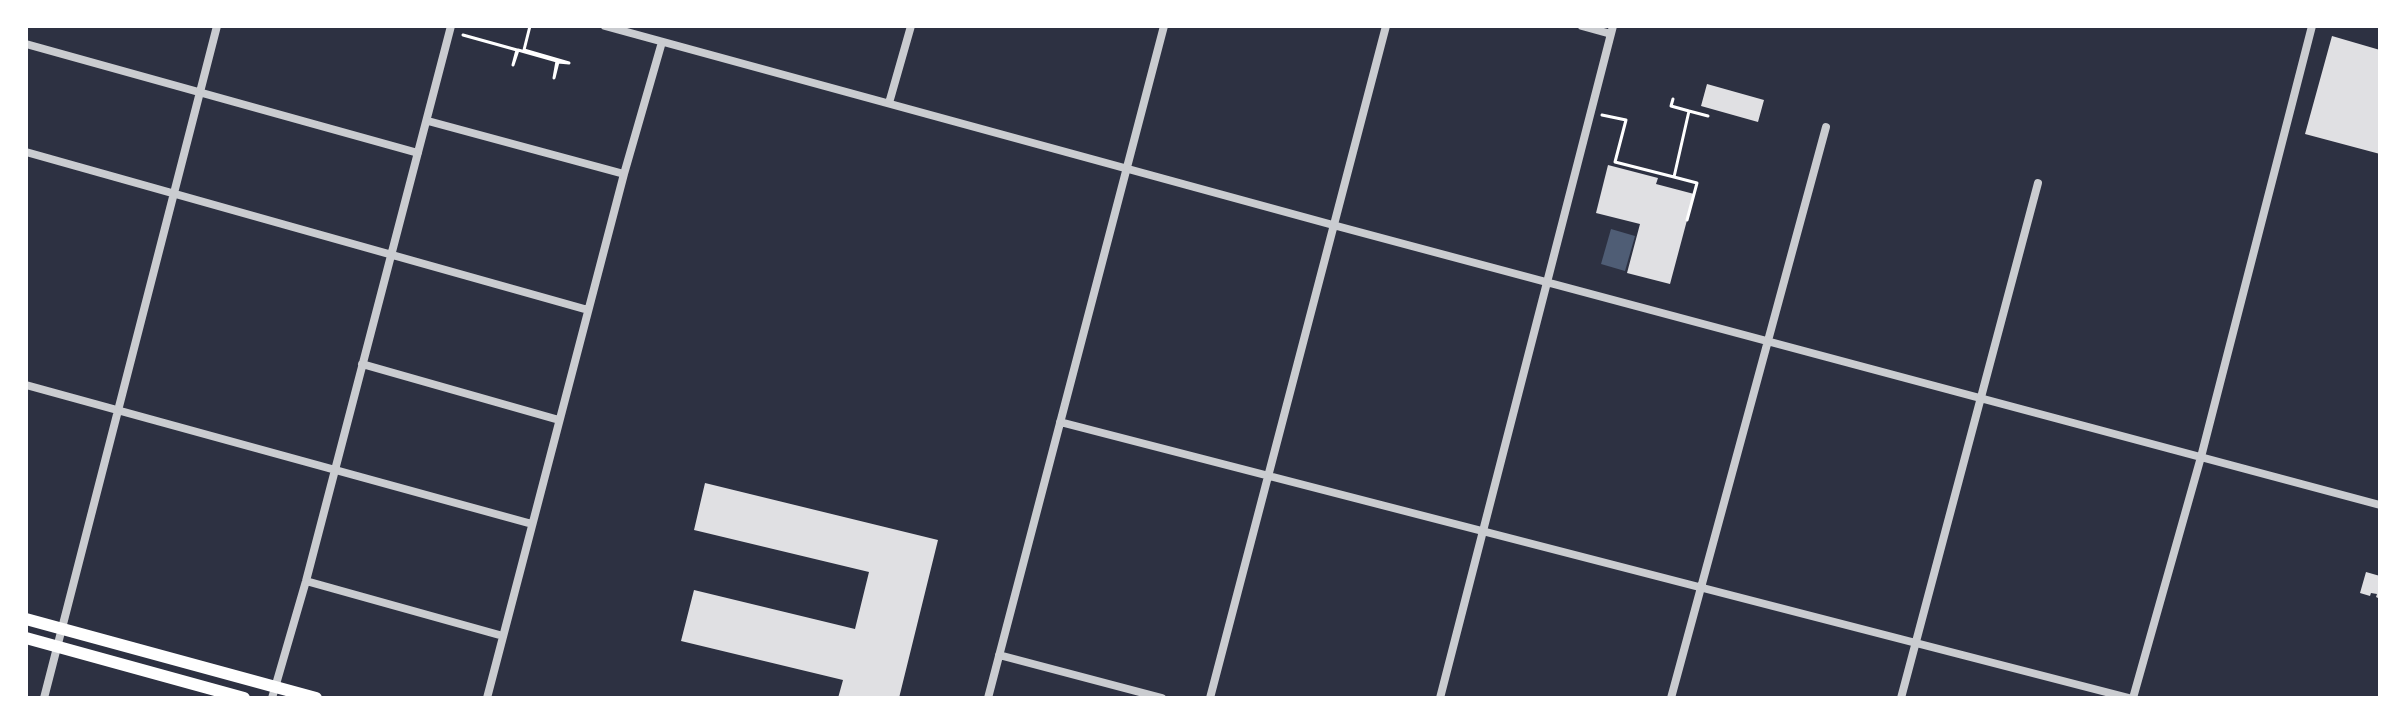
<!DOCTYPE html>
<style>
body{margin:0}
#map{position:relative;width:2406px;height:724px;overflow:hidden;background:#2d3142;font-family:Manrope,sans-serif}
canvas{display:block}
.frame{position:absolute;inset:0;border:28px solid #fff;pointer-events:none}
</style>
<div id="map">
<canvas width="2406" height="724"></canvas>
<div class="frame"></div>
</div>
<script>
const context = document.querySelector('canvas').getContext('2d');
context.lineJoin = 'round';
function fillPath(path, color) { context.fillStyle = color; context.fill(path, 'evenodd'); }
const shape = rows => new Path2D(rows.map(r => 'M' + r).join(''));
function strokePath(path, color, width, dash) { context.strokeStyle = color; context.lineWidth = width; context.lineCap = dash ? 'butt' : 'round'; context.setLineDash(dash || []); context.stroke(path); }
fillPath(shape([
 [1611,229,1635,236,1625,271,1601,264]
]), '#4f5d75');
fillPath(shape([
 [2332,36,2380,50,2380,154,2305,134],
 [1707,84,1764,100,1758,122,1701,106],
 [1608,165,1658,178,1656,184,1694,194,1670,284,1627,273,1640,224,1596,213],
 [705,483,938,540,899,698,838,698,843,680,681,641,694,590,855,629,869,572,694,530],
 [2366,572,2380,576,2380,599,2376,597,2377,594,2371,593,2370,596,2360,593]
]), '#e0e0e3');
strokePath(shape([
 [463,35,517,50,513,65,518,50,557,61,554,78,558,62,569,63,524,50,530,26],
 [1673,99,1671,106,1689,111],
 [1602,115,1626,120,1615,162,1674,177,1689,111,1708,116],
 [1674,177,1697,183,1687,220]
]), '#fff', 3);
strokePath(shape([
 [605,26,1333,225,2380,505],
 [1582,26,1611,34],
 [26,44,418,153],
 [889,103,911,26],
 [428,121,624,174],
 [26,152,588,310],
 [362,364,559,420],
 [26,385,532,524],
 [1060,422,2129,698],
 [306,581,503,636],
 [999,655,1162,698],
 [44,698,217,26],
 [272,698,306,581,451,26],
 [487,698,624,174,662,42],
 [988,698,1164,26],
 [1210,698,1386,26],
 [1440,698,1613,26],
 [1671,698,1826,127],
 [1901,698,2038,183],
 [2133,698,2201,457,2312,26]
]), '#caccd0', 8);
strokePath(shape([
 [26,619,316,698],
 [26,638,244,698]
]), '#fff', 12);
</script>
